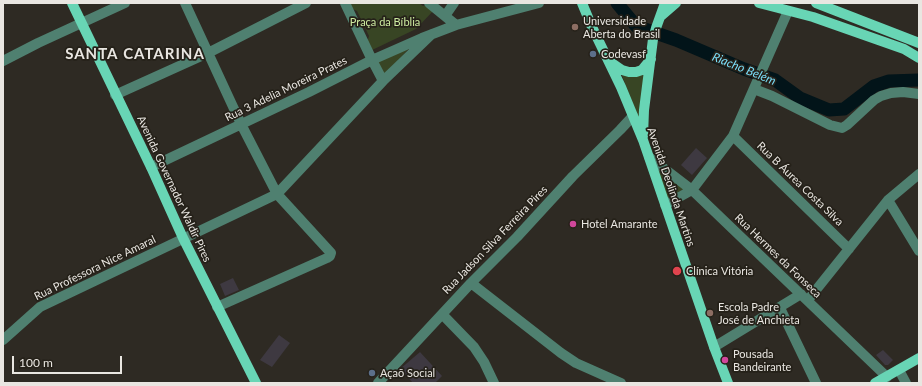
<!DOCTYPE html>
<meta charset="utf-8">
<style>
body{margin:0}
#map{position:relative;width:922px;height:386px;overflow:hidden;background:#2e2a23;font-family:Lato,sans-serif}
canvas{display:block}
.frame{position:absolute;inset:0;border:4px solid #e9e6e1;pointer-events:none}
.scale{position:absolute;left:12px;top:356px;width:110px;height:18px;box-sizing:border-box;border:2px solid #e9e6e1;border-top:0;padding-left:5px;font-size:12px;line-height:14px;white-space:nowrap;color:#e9e6e1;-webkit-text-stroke:3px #252119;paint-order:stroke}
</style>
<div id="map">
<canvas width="922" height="386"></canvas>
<div class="frame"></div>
<div class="scale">100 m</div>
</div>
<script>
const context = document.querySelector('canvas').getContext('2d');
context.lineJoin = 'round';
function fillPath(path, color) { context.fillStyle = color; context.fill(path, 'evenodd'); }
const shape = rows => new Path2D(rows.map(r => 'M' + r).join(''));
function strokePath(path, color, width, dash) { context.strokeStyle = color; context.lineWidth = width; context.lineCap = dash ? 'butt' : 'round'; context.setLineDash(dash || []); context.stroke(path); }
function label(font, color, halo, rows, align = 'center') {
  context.font = font + ' Lato,sans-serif'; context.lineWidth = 3.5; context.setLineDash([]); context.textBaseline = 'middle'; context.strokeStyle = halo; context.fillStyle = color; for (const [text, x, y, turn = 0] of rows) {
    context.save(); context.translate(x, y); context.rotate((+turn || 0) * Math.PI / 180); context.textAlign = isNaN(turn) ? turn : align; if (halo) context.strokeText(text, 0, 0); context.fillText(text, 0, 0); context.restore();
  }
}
fillPath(shape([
 [348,3,419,3,423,6,429,4,434,10,416,29,370,51,367,43,369,36,357,11,351,8],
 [422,35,379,80,369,63],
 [644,72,640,121,621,73],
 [654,163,684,189,667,198]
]), '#384524');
strokePath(shape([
 [617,3,636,26,676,40,744,69,775,80,800,98,829,110,844,109,874,86,889,81,919,80]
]), '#021419', 13);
fillPath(shape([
 [696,148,707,158,692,175,681,165],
 [233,278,239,290,225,296,220,284],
 [279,335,290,343,272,367,260,360],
 [883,350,893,360,888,365,885,365,876,355],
 [420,352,442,376,435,383,413,383,400,369]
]), '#3e3941');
strokePath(shape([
 [185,3,241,124,277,194,331,253,330,256,327,258,217,307],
 [345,3,372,60,383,81],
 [429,3,456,25],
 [445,16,454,3],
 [3,61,38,43,125,3],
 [754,89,772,96,830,125,842,128,847,125,874,100,881,96,891,93,903,92,919,94],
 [115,95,208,53,306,3],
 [733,136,849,249],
 [649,157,692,190,887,377],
 [151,167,309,92,372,60,422,38,456,25,539,3],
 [888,200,919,251],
 [665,205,692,190,733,136,788,11],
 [471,283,561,353,576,363,621,383],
 [808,300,888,200,919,174],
 [780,308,816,383],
 [442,314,474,347,484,362,494,383],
 [3,340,40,307,277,194,383,81,432,34],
 [714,347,801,294],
 [899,370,906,383],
 [378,383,471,283,517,237,573,176,620,130,633,116]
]), '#4f8070', 10);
strokePath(shape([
 [72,3,151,167,183,238,256,383],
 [582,3,592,27,621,87,643,140,714,347,728,383],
 [759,3,813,17,904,49,919,58],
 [816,3,919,43],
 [661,16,676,3],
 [609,61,622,70,629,72,636,72,642,70,651,59],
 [643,136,644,110,653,39,656,28,665,3],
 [875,383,919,358]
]), '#68d5b5', 10);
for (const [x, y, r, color] of [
 [575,27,4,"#8d6e63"],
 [593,54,4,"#5c6f8a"],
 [573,224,4,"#d1479c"],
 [677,271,5,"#e0444e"],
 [710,313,4,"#8d6e63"],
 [725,360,4,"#d1479c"],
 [372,373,4,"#5c6f8a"]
]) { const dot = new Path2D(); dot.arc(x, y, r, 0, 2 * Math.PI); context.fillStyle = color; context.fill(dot); strokePath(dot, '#252119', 1.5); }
label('11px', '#e9e6e1', '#252119', [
 ["Universidade",583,21],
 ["Aberta do Brasil",583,34],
 ["Codevasf",601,54],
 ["Hotel Amarante",581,224],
 ["Clínica Vitória",686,271],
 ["Escola Padre",718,307],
 ["José de Anchieta",718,320],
 ["Pousada",733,354],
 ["Bandeirante",733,367],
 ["Açaõ Social",380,373]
], 'left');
label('11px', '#cceaa0', '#252119', [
 ["Praça da Bíblia",385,22]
]);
label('11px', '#e9e6e1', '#252119', [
 ["Rua 3 Adelia Moreira Prates",286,89,-26],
 ["Rua B Áurea Costa Silva",800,184,44],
 ["Avenida Deolinda Martins",671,187,71],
 ["Avenida Governador Waldir Pires",174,189,65],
 ["Rua Jadson Silva Ferreira Pires",495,240,-46],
 ["Rua Hermes da Fonseca",778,256,44],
 ["Rua Professora Nice Amaral",95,268,-26]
]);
label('italic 12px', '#7bdffa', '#252119', [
 ["Riacho Belém",744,69,22]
]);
context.letterSpacing = '1px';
label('bold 15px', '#e9e6e1', '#252119', [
 ["SANTA CATARINA",135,54]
]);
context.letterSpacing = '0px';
</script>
